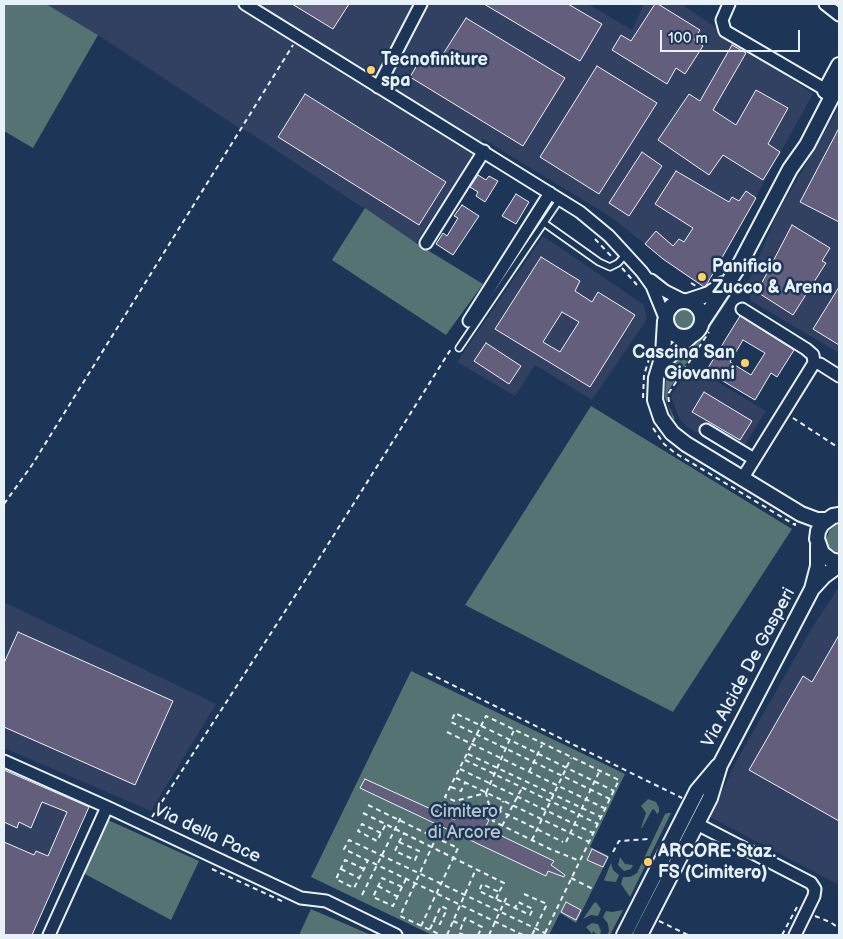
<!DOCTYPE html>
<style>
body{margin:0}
#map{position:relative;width:843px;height:939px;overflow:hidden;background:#1d3557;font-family:"Balsamiq Sans",sans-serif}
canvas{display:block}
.frame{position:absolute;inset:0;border:5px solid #e8f1f8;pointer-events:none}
.scale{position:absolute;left:660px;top:30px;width:140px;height:22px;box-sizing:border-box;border:2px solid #e8f1f8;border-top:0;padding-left:6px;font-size:15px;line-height:18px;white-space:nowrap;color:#e8f1f8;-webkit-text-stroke:4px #1d3557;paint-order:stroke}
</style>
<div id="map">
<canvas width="843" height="939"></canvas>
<div class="frame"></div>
<div class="scale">100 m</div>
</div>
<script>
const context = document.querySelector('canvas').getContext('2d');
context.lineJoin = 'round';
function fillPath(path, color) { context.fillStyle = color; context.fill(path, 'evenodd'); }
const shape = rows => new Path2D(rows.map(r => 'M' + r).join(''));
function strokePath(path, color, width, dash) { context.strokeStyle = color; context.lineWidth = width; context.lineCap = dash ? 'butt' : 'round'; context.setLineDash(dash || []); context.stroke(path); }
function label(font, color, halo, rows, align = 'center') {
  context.font = font + ' "Balsamiq Sans",sans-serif'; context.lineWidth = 5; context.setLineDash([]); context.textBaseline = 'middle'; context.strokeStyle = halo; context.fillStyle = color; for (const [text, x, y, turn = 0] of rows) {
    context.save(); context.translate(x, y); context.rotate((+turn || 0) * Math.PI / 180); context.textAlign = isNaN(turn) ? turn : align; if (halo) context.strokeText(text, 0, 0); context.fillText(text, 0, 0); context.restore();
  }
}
fillPath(shape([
 [46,4,588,4,632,30,644,4,681,4,813,94,705,288,677,270,611,217,483,139,416,243,250,133,236,126,98,35],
 [839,107,839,353,751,301,747,285,777,214],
 [543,236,644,305,647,319,592,400,535,365,515,396,457,362],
 [691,366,766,411,737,457,687,427,679,418,671,396],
 [839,587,839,885,710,817,737,760,813,626],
 [4,602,216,704,151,811,4,748],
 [4,764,93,800,89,807,32,935,4,935]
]), '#324162');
fillPath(shape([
 [4,4,46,4,98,35,33,148,4,131],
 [365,208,416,243,483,284,446,335,332,260],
 [736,288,668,391,667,403,675,419,673,419,665,398,666,379,669,368,675,359,705,334,709,328,712,315,725,298],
 '672 319a12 12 0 1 1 24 0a12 12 0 1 1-24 0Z',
 [591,406,792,529,673,712,465,605],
 [836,525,839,525,839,553,832,550,829,547,826,539,830,530],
 [411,671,625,774,590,847,609,856,576,923,560,913,549,935,432,935,311,877],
 [648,799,656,802,659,808,659,812,657,814,654,809,652,810,642,828,641,828,646,813,641,806],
 [668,813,671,813,630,897,621,884,623,877,630,877,637,873,665,814],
 [108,820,199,861,171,920,83,873],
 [620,857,625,864,633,865,631,869,624,871,618,865],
 [611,863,613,870,619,875,616,882,606,881,604,880],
 [596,902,601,909,598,916,591,915,583,919,594,903],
 [311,909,371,935,299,935],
 [623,910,610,935,607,935,609,931,608,924,603,917,606,911,612,912],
 [592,923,598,924,601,931,600,935,597,935,593,931,592,934,586,927]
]), '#557372');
const building = shape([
 [292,4,349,4,333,29,292,4],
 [484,4,568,4,602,24,580,61,484,4],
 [655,4,658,4,700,30,694,40,703,46,685,74,676,68,667,84,612,50,621,35,631,41,655,4],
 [466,18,565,78,523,146,410,77,424,53,438,62,466,18],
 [732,45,746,53,713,110,736,125,756,90,788,108,768,144,780,152,763,180,723,155,709,175,658,140,689,94,700,101,732,45],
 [597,66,657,103,599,194,540,157,597,66],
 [305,94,446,182,419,225,278,137,305,94],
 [839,128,839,222,800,202,839,128],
 [642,152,662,166,629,216,609,203,642,152],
 [676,171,729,202,732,197,739,201,746,191,756,198,707,284,704,287,663,259,645,244,656,231,673,246,679,239,684,242,693,228,655,204,676,171],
 [478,175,486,180,489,176,498,181,485,202,476,196,478,192,470,187,478,175],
 [516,194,529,202,516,224,502,216,516,194],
 [462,205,479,216,453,255,436,244,443,233,447,236,458,218,454,216,462,205],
 [792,225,830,248,822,261,826,263,793,315,757,292,792,225],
 [541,257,580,281,575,291,592,302,598,292,635,315,590,387,495,329,541,257],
 [562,312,579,322,560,352,543,342,562,312],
 [839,287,839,345,813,329,839,287],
 [740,316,794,350,777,377,771,373,755,400,706,371,740,316],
 [743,340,765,353,751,375,730,362,743,340],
 [486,343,521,366,509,384,474,361,486,343],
 [704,392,752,421,740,440,692,412,704,392],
 [18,632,173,701,135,785,4,727,4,663,18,632],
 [839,635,839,821,749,770,803,676,812,682,839,635],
 [4,770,89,807,32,935,4,935,4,842,34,855,36,851,48,856,67,812,42,802,31,828,19,822,17,828,4,822,4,770],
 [365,779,455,820,462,807,468,810,473,807,482,811,483,817,489,820,485,828,554,861,551,865,565,875,564,877,548,871,546,876,360,788,365,779],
 [592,849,608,857,603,867,587,860,592,849],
 [566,902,581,910,576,920,561,912,566,902]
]);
fillPath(building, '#635e7b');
strokePath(building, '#e8f1f8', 1);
const service = shape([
 [544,223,599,262,610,267,618,263,626,254],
 [459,348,560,199]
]);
const minor = shape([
 [245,4,580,212,609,236,642,272,652,286,665,318],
 [729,4,722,20,725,31,826,90],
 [825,4,839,15],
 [378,87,421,4],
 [426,243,484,151],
 [651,280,665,291,685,301],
 [742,309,806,349,813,355,814,363,742,479],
 [469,321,550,193],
 [820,364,839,376],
 [706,430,754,459],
 [4,761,107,807,301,898,326,901,396,935],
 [697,824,811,883,815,889,814,896,795,935],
 [49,935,107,807]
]);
const tertiary = shape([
 [825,91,839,65],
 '666 319a18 18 0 1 1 36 0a18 18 0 1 1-36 0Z',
 [688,301,709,294,723,284],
 [665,321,663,355,656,378,655,400,661,418,672,433,686,444,801,514,817,520,826,520],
 [702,322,739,266,790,169,807,145,839,83],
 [661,364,691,336],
 [839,515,833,516,822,524,818,531,817,539,822,553,831,560,839,562],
 [813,588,824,576,839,565],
 [624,935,697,791,718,766],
 [640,935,710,798,720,765,812,589,818,566,818,545]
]);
strokePath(service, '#e8f1f8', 9);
strokePath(minor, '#e8f1f8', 15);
strokePath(tertiary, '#e8f1f8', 18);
strokePath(shape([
 [595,239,612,257],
 [622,268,637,285],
 [691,283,696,286],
 [643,398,644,375,650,356],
 [669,402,668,394,709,332],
 [793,418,839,448],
 [653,428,664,444,675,453,795,525,795,523],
 [4,504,32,465,293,45],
 [428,673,682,798],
 [447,732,604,808],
 [468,754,601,817],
 [465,760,598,824],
 [460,769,593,833],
 [529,772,542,745],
 [456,778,589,842],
 [451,787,461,791,465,783],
 [486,793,514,730],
 [610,799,451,722,455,713,614,791],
 [368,805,436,838,400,916,441,935],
 [500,811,503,801],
 [363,813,504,883,499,892],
 [152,817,315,565,451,349],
 [493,821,500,811,563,842],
 [502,826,522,788],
 [381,833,362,824,358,831,377,841,381,833,386,824],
 [532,840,571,758],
 [399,842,419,851,415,860,395,851,399,842,404,833],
 [566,842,599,772],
 [613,852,619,841,649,839],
 [212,869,284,902],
 [341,869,359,878],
 [364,869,345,860,336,879,354,888,364,869,368,860],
 [571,878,593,889],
 [378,886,398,897],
 [402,887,382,878,373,897,393,906,402,887,406,879],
 [524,894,547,904,532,935],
 [362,895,401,817],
 [496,899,499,892,482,884,479,891,530,915,533,909,518,902,515,908],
 [815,916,830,922,839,928],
 [453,921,462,925],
 [659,921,688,935],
 [421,926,458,848,436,838],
 [430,929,441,906,447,909,440,924,433,921],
 [545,933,619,780,486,716,445,797,455,801,486,793,493,821,550,849,580,861],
 [447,935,476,869],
 [464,935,459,933,465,918,482,927,478,935],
 [489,935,508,894],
 [501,935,502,935],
 [523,935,344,849,349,840,545,933,544,935],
 [782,935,797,907]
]), '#e8f1f8', 2, [5, 4]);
strokePath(service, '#1d3557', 5.5);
strokePath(minor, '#1d3557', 11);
strokePath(tertiary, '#1d3557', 14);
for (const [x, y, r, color] of [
 [371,70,5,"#ffd166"],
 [702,277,5,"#ffd166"],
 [745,363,5,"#ffd166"],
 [648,862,5,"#ffd166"]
]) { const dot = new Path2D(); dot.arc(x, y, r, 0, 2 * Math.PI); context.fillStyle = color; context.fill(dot); strokePath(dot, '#1d3557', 2); }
label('bold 18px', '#e8f1f8', '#1d3557', [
 ["Tecnofiniture",381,60],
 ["spa",381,81],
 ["Panificio",712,267],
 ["Zucco & Arena",712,288],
 ["Cascina San",735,353,"right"],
 ["Giovanni",735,374,"right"],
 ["ARCORE Staz.",658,852],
 ["FS (Cimitero)",658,873]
], 'left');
label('18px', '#e8f1f8', '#1d3557', [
 ["Via Alcide De Gasperi",749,668,-62],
 ["Via della Pace",207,834,25]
]);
label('18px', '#b5c5c9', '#1d3557', [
 ["Cimitero",464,812],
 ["di Arcore",464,833]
]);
</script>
